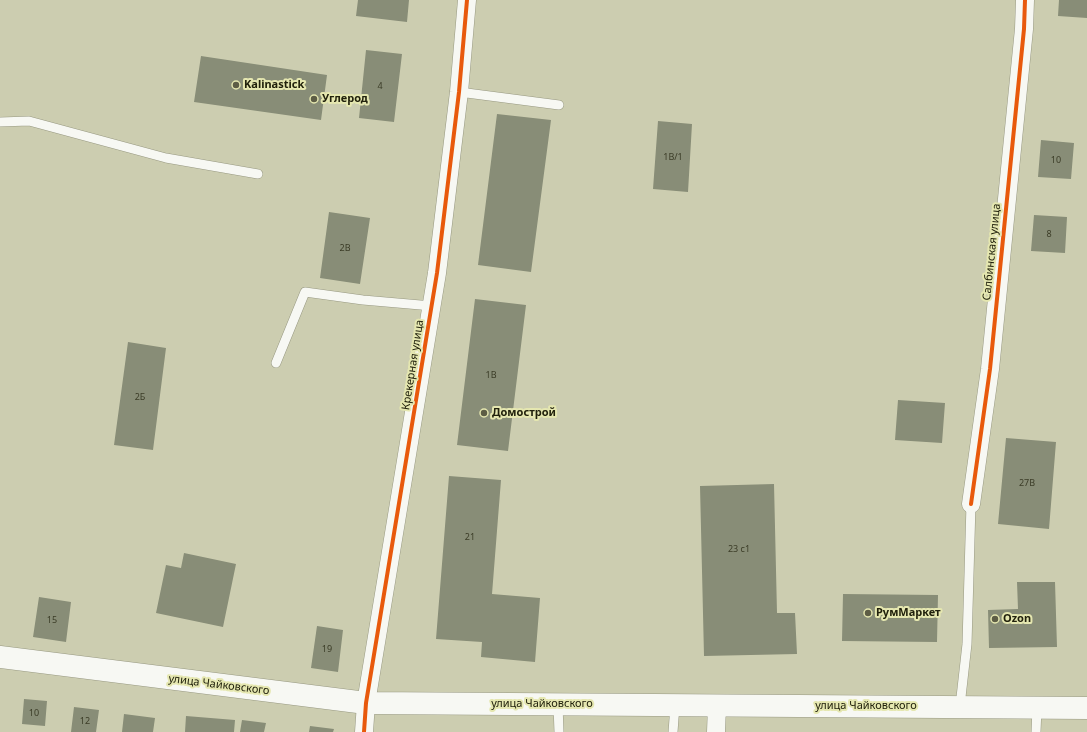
<!DOCTYPE html>
<meta charset="utf-8">
<style>
body{margin:0}
canvas{display:block;background:#cccdb0}
</style>
<canvas width="1087" height="732"></canvas>
<script>
const context = document.querySelector('canvas').getContext('2d');
context.lineJoin = 'round';
function fillPath(path, color) { context.fillStyle = color; context.fill(path, 'evenodd'); }
const shape = rows => new Path2D(rows.map(r => 'M' + r).join(''));
function strokePath(path, color, width, dash) { context.strokeStyle = color; context.lineWidth = width; context.lineCap = dash ? 'butt' : 'round'; context.setLineDash(dash || []); context.stroke(path); }
function label(font, color, halo, rows, align = 'center') {
  context.font = font + ' "Noto Sans",sans-serif'; context.lineWidth = 4; context.setLineDash([]); context.textBaseline = 'middle'; context.strokeStyle = halo; context.fillStyle = color; for (const [text, x, y, turn = 0] of rows) {
    context.save(); context.translate(x, y); context.rotate((+turn || 0) * Math.PI / 180); context.textAlign = isNaN(turn) ? turn : align; if (halo) context.strokeText(text, 0, 0); context.fillText(text, 0, 0); context.restore();
  }
}
fillPath(shape([
 [358,0,409,0,407,22,356,16],
 [1059,0,1087,0,1087,18,1058,16],
 [366,50,402,54,394,122,359,118],
 [201,56,327,75,321,120,194,102],
 [497,114,551,120,531,272,478,265],
 [658,121,692,124,688,192,653,189],
 [1041,140,1074,143,1071,179,1038,177],
 [329,212,370,218,360,284,320,278],
 [1034,215,1067,217,1065,253,1031,251],
 [475,299,526,305,508,451,457,445],
 [128,342,166,348,153,450,114,445],
 [898,400,945,403,942,443,895,440],
 [1006,438,1056,442,1049,529,998,524],
 [449,476,501,480,492,594,540,598,535,662,481,657,482,642,436,639],
 [774,484,777,613,795,613,797,654,704,656,700,486],
 [184,553,236,564,223,627,156,613,166,565,181,568],
 [1017,582,1055,582,1057,647,989,648,988,610,1018,609],
 [843,594,938,595,937,642,842,641],
 [39,597,71,602,66,642,33,637],
 [317,626,343,630,338,672,311,668],
 [24,699,47,701,45,726,22,724],
 [74,707,99,710,96,732,71,732],
 [124,714,155,718,153,732,122,732],
 [186,716,235,720,234,732,185,732],
 [242,720,266,723,264,732,240,732],
 [310,726,334,729,333,732,309,732]
]), '#888d77');
const lane = shape([
 [459,92,559,105],
 [0,122,29,121,166,158,258,174],
 [276,363,305,292,363,300,432,306],
 [558,705,559,732],
 [960,706,967,644,971,504],
 [673,732,675,705],
 [1036,732,1037,708]
]);
const street = shape([
 [971,504,990,369,1024,29,1025,0],
 [364,732,366,703,437,273,459,92,467,0],
 [716,732,717,706]
]);
const secondary = shape([
 [0,657,366,703,1087,708]
]);
strokePath(lane, '#979881', 10);
strokePath(street, '#979881', 19);
strokePath(secondary, '#979881', 23);
strokePath(lane, '#f7f8f3', 9);
strokePath(street, '#f7f8f3', 18);
strokePath(secondary, '#f7f8f3', 22);
strokePath(shape([
 [971,504,990,369,1024,29,1025,0],
 [364,732,366,703,437,273,459,92,467,0]
]), '#e8590c', 4);
for (const [x, y, r, color] of [
 [236,85,4,"#5d5d45"],
 [314,99,4,"#5d5d45"],
 [484,413,4,"#5d5d45"],
 [868,613,4,"#5d5d45"],
 [995,619,4,"#5d5d45"]
]) { const dot = new Path2D(); dot.arc(x, y, r, 0, 2 * Math.PI); context.fillStyle = color; context.fill(dot); strokePath(dot, '#e5e7b0', 1.5); }
label('9px', '#3b3c27', null, [
 ["4",380,86],
 ["1В/1",673,157],
 ["10",1056,160],
 ["8",1049,234],
 ["2В",345,248],
 ["1В",491,375],
 ["2Б",140,397],
 ["27В",1027,483],
 ["21",470,537],
 ["23 с1",739,549],
 ["15",52,620],
 ["19",327,649],
 ["10",34,713],
 ["12",85,721]
]);
label('bold 11px', '#21210c', '#e5e7b0', [
 ["Kalinastick",244,85],
 ["Углерод",322,99],
 ["Домострой",492,413],
 ["РумМаркет",876,613],
 ["Ozon",1003,619]
], 'left');
label('11px', '#21210c', '#e5e7b0', [
 ["Салбинская улица",992,252,-84],
 ["Крекерная улица",413,365,-81],
 ["улица Чайковского",219,685,7],
 ["улица Чайковского",542,704],
 ["улица Чайковского",866,706]
]);
</script>
